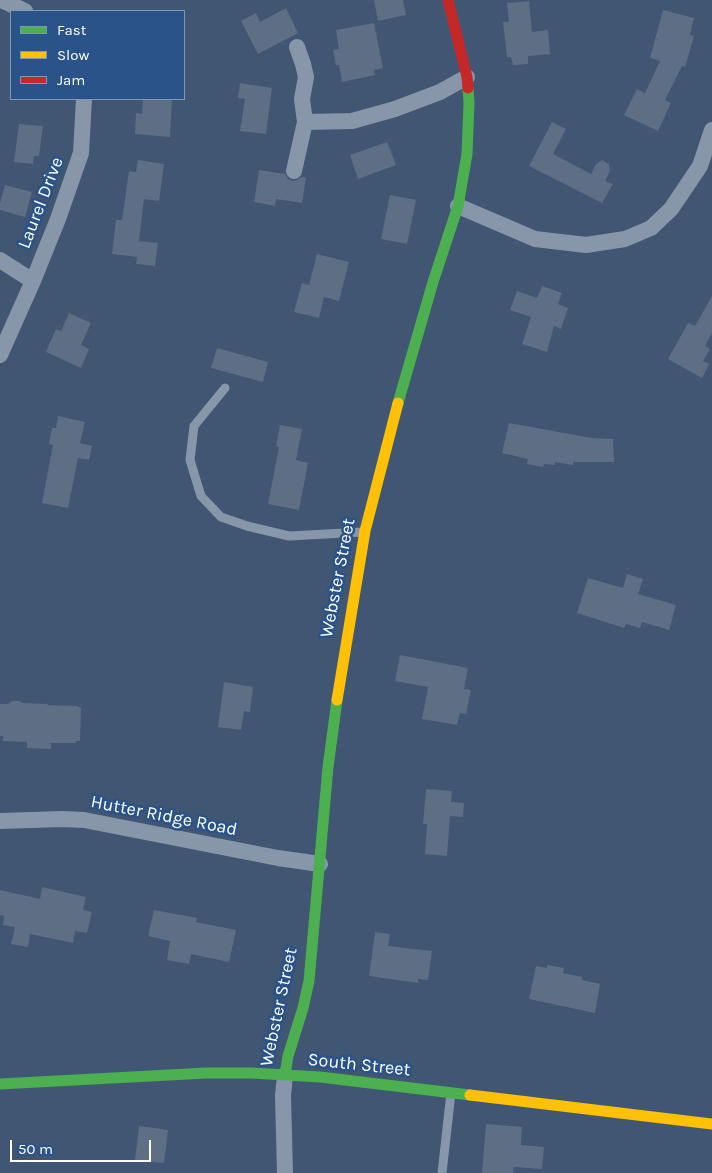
<!DOCTYPE html>
<style>
body{margin:0}
#map{position:relative;width:712px;height:1173px;overflow:hidden;background:#405673;font-family:Karla,sans-serif}
canvas{display:block}
.legend{position:absolute;left:10px;top:10px;width:175px;height:90px;box-sizing:border-box;background:#2a5389;border:1px solid #7f98b8;margin:0;padding:6px 9px;list-style:none;font-size:15px;color:#fff}
.legend li{display:flex;align-items:center;gap:10px;height:25px}
.legend b{width:25px;border:1px solid #7f98b8}
.scale{position:absolute;left:10px;top:1140px;width:141px;height:22px;box-sizing:border-box;border:2px solid #fff;border-top:0;padding-left:6px;font-size:15px;line-height:18px;white-space:nowrap;color:#fff;-webkit-text-stroke:4px #2a5389;paint-order:stroke}
</style>
<div id="map">
<canvas width="712" height="1173"></canvas>
<ul class="legend">
<li><b style="height:6px;background:#4caf50"></b>Fast</li>
<li><b style="height:6px;background:#ffc107"></b>Slow</li>
<li><b style="height:6px;background:#c62828"></b>Jam</li>
</ul>
<div class="scale">50 m</div>
</div>
<script>
const context = document.querySelector('canvas').getContext('2d');
context.lineJoin = 'round';
function fillPath(path, color) { context.fillStyle = color; context.fill(path, 'evenodd'); }
const shape = rows => new Path2D(rows.map(r => 'M' + r).join(''));
function strokePath(path, color, width, dash) { context.strokeStyle = color; context.lineWidth = width; context.lineCap = dash ? 'butt' : 'round'; context.setLineDash(dash || []); context.stroke(path); }
function label(font, color, halo, rows, align = 'center') {
  context.font = font + ' Karla,sans-serif'; context.lineWidth = 5; context.setLineDash([]); context.textBaseline = 'middle'; context.strokeStyle = halo; context.fillStyle = color; for (const [text, x, y, turn = 0] of rows) {
    context.save(); context.translate(x, y); context.rotate((+turn || 0) * Math.PI / 180); context.textAlign = isNaN(turn) ? turn : align; if (halo) context.strokeText(text, 0, 0); context.fillText(text, 0, 0); context.restore();
  }
}
fillPath(shape([
 [374,0,403,0,406,15,378,21],
 [529,1,532,32,548,30,550,54,528,56,528,64,513,65,511,57,507,57,503,22,509,22,507,3],
 [286,8,298,33,258,54,241,21,256,13,260,22],
 [663,10,694,18,690,35,694,36,685,67,682,66,665,100,671,103,658,131,624,115,637,89,645,93,660,61,650,58],
 [374,23,383,68,374,70,375,75,342,82,339,65,336,65,333,50,339,49,336,30],
 [240,83,272,88,266,134,240,131,245,99,238,98],
 [143,99,172,99,170,137,135,134,136,113,142,114],
 [552,122,566,129,553,154,591,174,596,164,602,160,609,164,610,171,605,181,613,184,602,203,529,166],
 [19,124,43,126,39,156,34,156,33,164,14,162],
 [387,142,396,165,358,179,350,155],
 [138,160,164,164,159,201,144,199,139,241,158,243,155,266,136,264,137,257,112,254,116,220,122,220,129,171,136,172],
 [259,170,285,174,288,179,292,181,297,180,302,177,306,178,302,203,276,199,275,206,254,202],
 [5,185,32,192,25,217,0,210,0,203],
 [390,195,416,200,407,244,381,239],
 [317,254,349,262,339,301,324,297,319,318,294,312,302,283,309,285],
 [542,286,562,293,558,304,568,308,561,329,554,326,547,352,522,344,531,317,510,310,517,291,537,298],
 [712,296,712,333,705,346,710,349,703,361,709,364,702,378,668,359,688,323,695,326],
 [69,313,91,323,81,345,89,349,81,368,46,352,56,329,61,331],
 [217,348,268,362,263,382,211,368],
 [58,416,85,422,80,443,92,446,89,460,78,458,68,508,42,503,53,445,49,444,52,428,56,428],
 [509,423,592,438,613,439,614,462,573,462,573,465,555,462,555,465,544,464,543,467,527,464,528,459,502,453],
 [280,425,302,429,296,460,308,463,299,510,268,504,279,447,276,446],
 [627,574,643,579,638,594,676,605,669,630,642,622,640,628,626,624,624,628,577,613,588,578,623,588],
 [400,655,468,668,464,689,471,690,466,714,460,713,457,725,422,719,428,687,395,681],
 [224,682,253,687,250,712,244,711,241,730,218,727],
 [12,701,20,701,22,703,48,704,47,705,77,706,81,708,80,741,76,741,76,743,51,743,51,749,27,748,27,742,3,741,3,736,0,736,0,704,8,704],
 [426,789,452,791,451,802,464,803,463,817,450,816,447,856,425,854,427,824,423,824],
 [42,887,86,897,83,910,92,912,87,933,75,931,73,943,30,934,28,947,11,944,15,927,3,925,4,916,0,915,0,890,40,899],
 [154,910,197,918,196,922,236,930,229,962,191,954,189,964,167,960,170,941,148,936],
 [375,932,390,934,388,946,432,951,428,980,418,979,418,983,369,976],
 [547,965,564,968,563,973,582,977,582,980,600,984,595,1013,529,999,536,966,547,968],
 [486,1124,522,1127,521,1145,544,1147,542,1169,514,1167,513,1173,482,1173],
 [139,1126,168,1130,164,1163,135,1160]
]), '#5d6e85');
strokePath(shape([
 [225,388,194,426,190,460,201,496,221,517,247,526,289,536,363,532],
 [442,1173,451,1093]
]), '#8796a9', 9);
strokePath(shape([
 [1,0,25,11],
 [305,122,352,121,395,109,440,92,467,77],
 [294,171,305,122,302,99,306,77,303,64,297,47],
 [458,206,535,239,586,245,625,239,651,228,671,209,700,166,712,130],
 [0,260,33,281,58,219,81,153,84,99],
 [0,355,33,281],
 [0,821,62,819,84,820,278,858,320,864],
 [285,1075,283,1096,285,1173]
]), '#8796a9', 16);
strokePath(shape([
 [398,403,433,282,458,206,467,154,469,103,468,88],
 [285,1075,288,1056,303,1008,309,981,328,767,337,700],
 [0,1084,206,1073,252,1073,320,1077,470,1095]
]), '#4caf50', 11);
strokePath(shape([
 [337,700,365,531,398,403],
 [470,1095,712,1124]
]), '#ffc107', 11);
strokePath(shape([
 [448,0,467,77,468,88]
]), '#c62828', 11);
label('18px', '#fff', '#2a5389', [
 ["Laurel Drive",41,203,-69],
 ["Webster Street",338,578,-79],
 ["Hutter Ridge Road",164,816,11],
 ["Webster Street",279,1007,-78],
 ["South Street",359,1065,6]
]);
</script>
